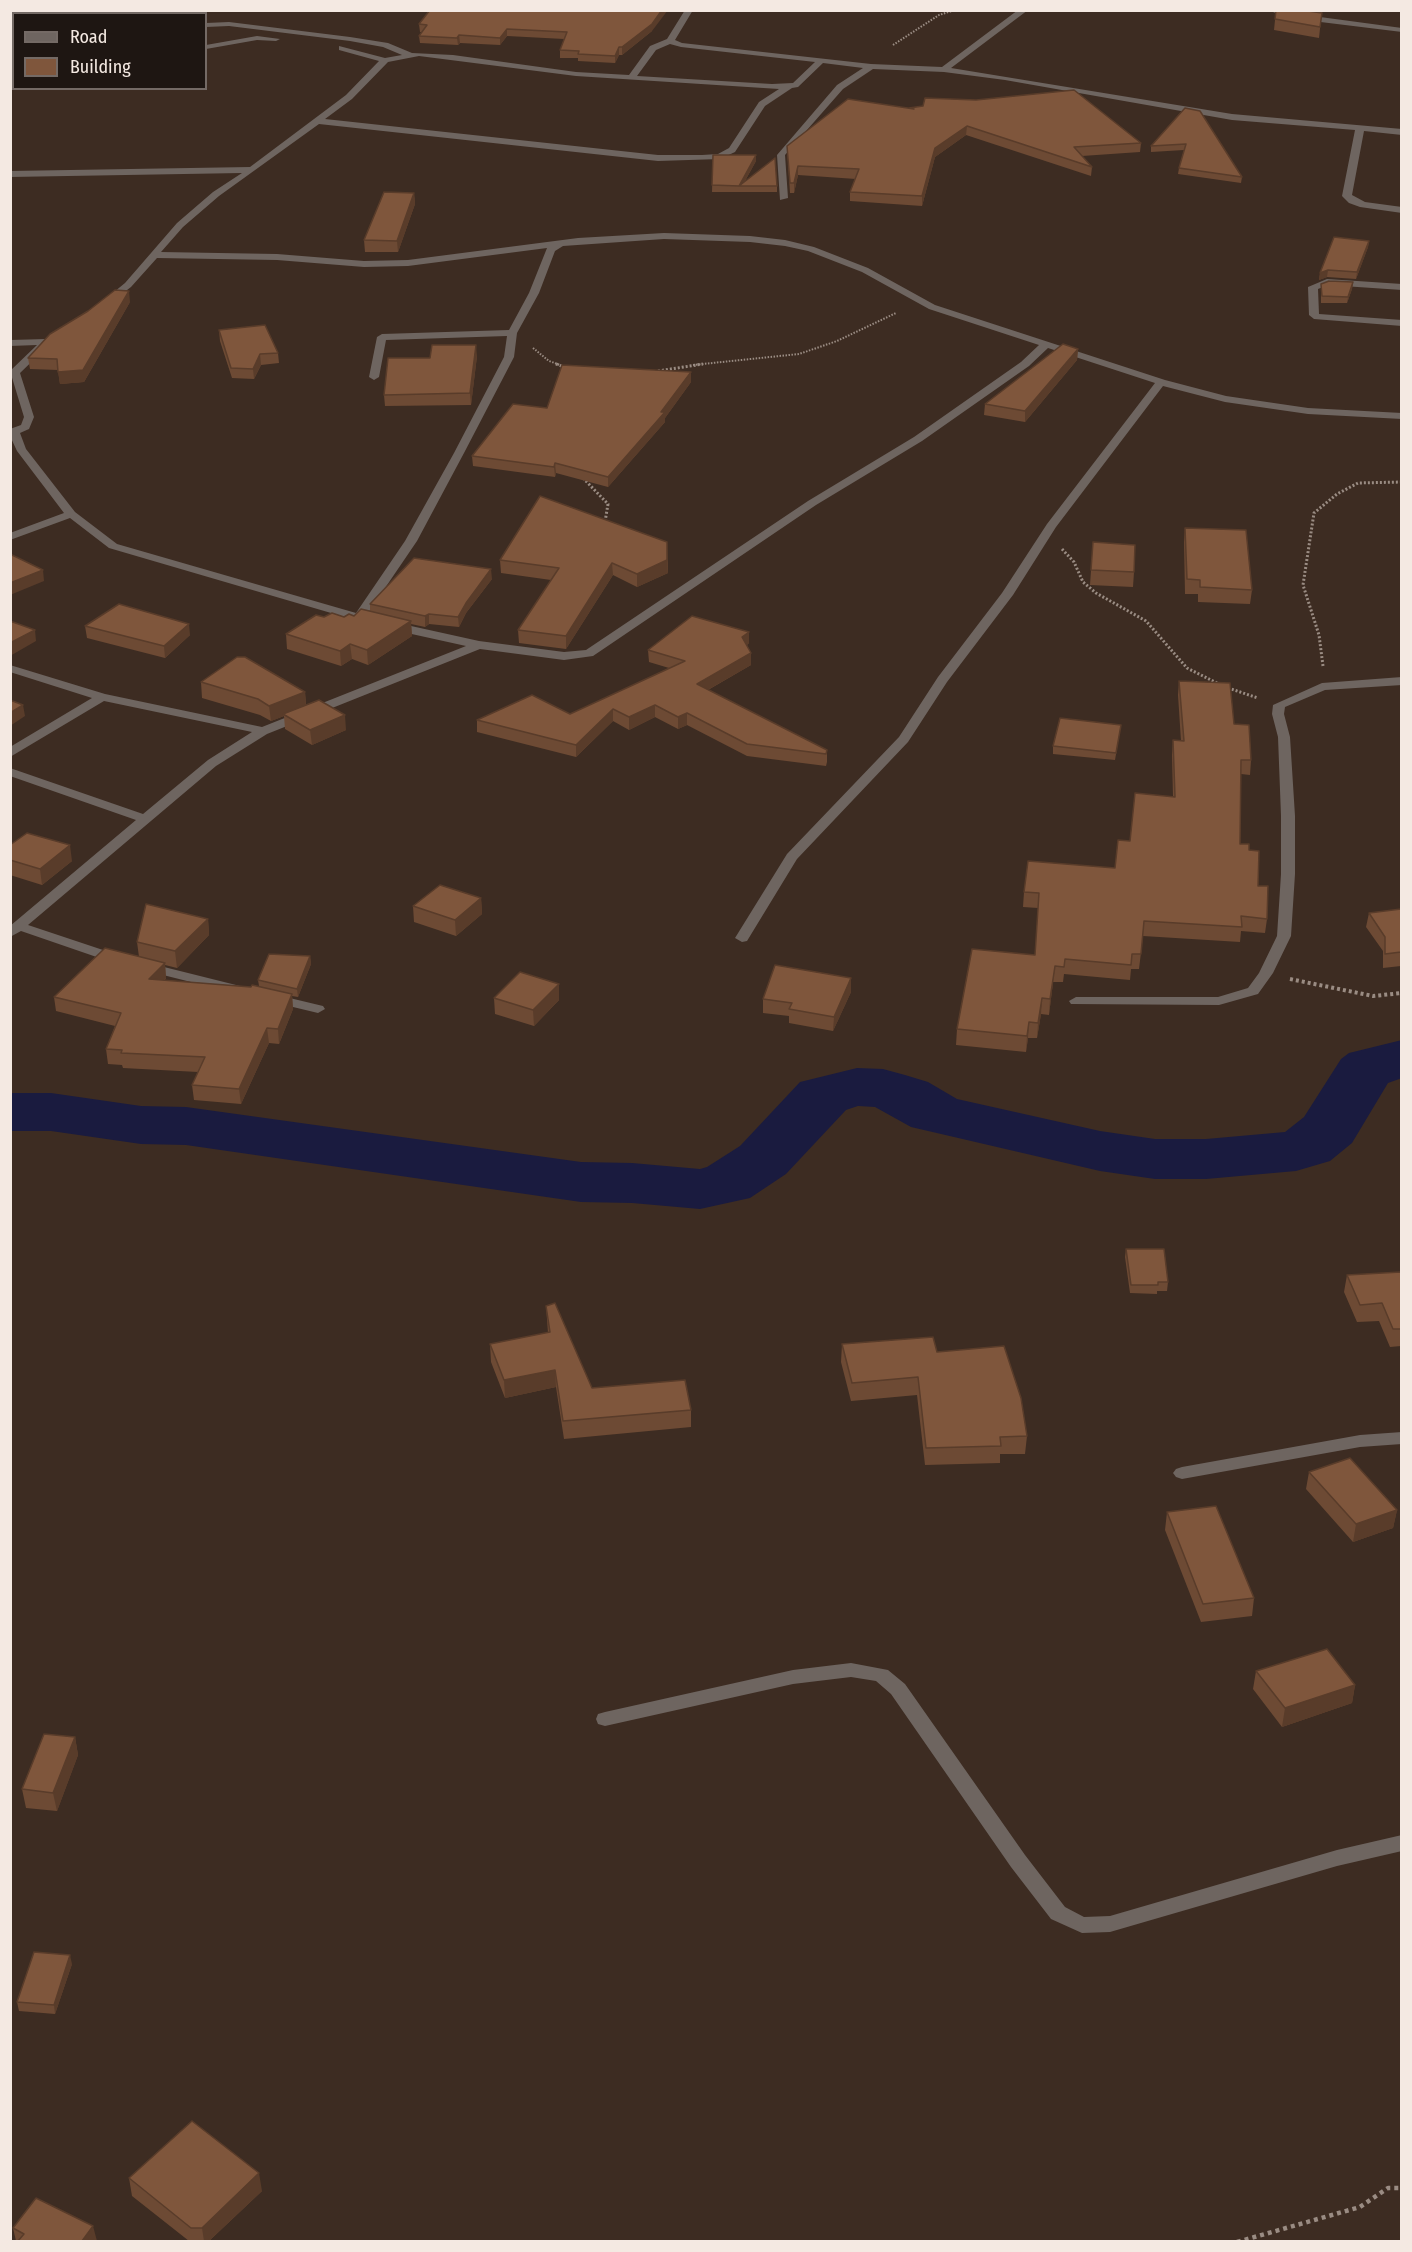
<!DOCTYPE html>
<style>
body{margin:0}
#map{position:relative;width:1412px;height:2252px;overflow:hidden;background:#3d2c22;font-family:"Fira Sans Condensed",sans-serif}
canvas{display:block}
.frame{position:absolute;inset:0;border:12px solid #f4e9e2;pointer-events:none}
.legend{position:absolute;left:12px;top:12px;width:195px;height:78px;box-sizing:border-box;background:#1e1612;border:2px solid #746a65;margin:0;padding:8px 10px;list-style:none;font-size:18px;color:#f4e9e2}
.legend li{display:flex;align-items:center;gap:12px;height:30px}
.legend b{width:30px;border:2px solid #746a65}
</style>
<div id="map">
<canvas width="1412" height="2252"></canvas>
<div class="frame"></div>
<ul class="legend">
<li><b style="height:8px;background:#6e6560"></b>Road</li>
<li><b style="height:16px;background:#7f563c"></b>Building</li>
</ul>
</div>
<script>
const context = document.querySelector('canvas').getContext('2d');
context.lineJoin = 'round';
const shape = rows => new Path2D(rows.map(r => 'M' + r).join(''));
function fillPath(path, color) { context.fillStyle = color; context.fill(path, 'evenodd'); }
function strokePath(path, color, width, dash) { context.strokeStyle = color; context.lineWidth = width; context.lineCap = dash ? 'butt' : 'round'; context.setLineDash(dash || []); context.stroke(path); }
fillPath(shape([
 [1402,1040,1402,1078,1388,1083,1352,1143,1330,1161,1296,1171,1206,1179,1155,1179,1100,1171,911,1127,875,1107,858,1106,846,1110,786,1174,750,1198,700,1209,632,1203,581,1202,186,1145,141,1144,51,1131,10,1131,10,1093,51,1093,141,1106,186,1107,581,1162,632,1163,700,1169,707,1167,740,1146,800,1082,857,1068,883,1069,905,1075,928,1082,957,1099,1100,1131,1155,1139,1206,1139,1285,1132,1304,1117,1341,1059,1349,1053,1402,1040]
]), '#1a1b3f');
strokePath(shape([
 [893,45,939,15,955,10],
 [533,348,549,361,560,365],
 [693,365,799,354,837,341,896,313]
]), '#9a8c83', 2, [1.5, 1.5]);
strokePath(shape([
 [556,364,564,367],
 [658,371,703,364],
 [583,478,608,504,605,522],
 [1062,549,1074,562,1083,582,1096,593,1146,621,1187,668,1219,684],
 [1323,666,1319,635,1303,585,1314,513,1337,494,1358,483,1402,482],
 [1228,688,1258,698]
]), '#9a8c83', 3, [2, 2]);
strokePath(shape([
 [1290,979,1373,996,1402,993]
]), '#9a8c83', 4, [3, 3]);
strokePath(shape([
 [1237,2242,1360,2207,1388,2188,1402,2188]
]), '#9a8c83', 4.5, [4, 4]);
fillPath(shape([
 [685,10,693,10,675,40,682,43,871,64,942,67,1018,10,1028,10,951,68,1232,114,1402,129,1402,135,1364,131,1352,195,1365,202,1402,207,1402,213,1360,207,1349,203,1342,196,1355,130,1232,120,1005,80,944,72,873,69,843,89,785,155,788,198,780,200,777,155,837,85,863,68,823,63,798,87,792,88,765,106,735,152,720,159,658,161,319,124,219,196,183,227,161,252,277,254,364,261,408,260,578,238,664,233,750,236,785,240,814,247,868,268,935,305,1165,380,1226,396,1308,408,1402,413,1402,419,1308,414,1225,402,1163,386,1056,527,1013,595,947,682,908,742,797,859,747,941,742,942,735,938,787,854,899,737,938,677,1002,593,1047,524,1155,383,1048,348,1029,366,922,441,816,505,593,656,564,660,480,649,267,734,216,766,28,925,124,957,126,960,124,963,114,963,21,931,10,937,10,926,136,820,10,776,10,768,143,814,208,760,252,732,104,701,10,757,10,747,92,698,10,672,10,665,105,694,262,727,466,646,389,629,387,626,393,622,479,641,564,652,586,650,808,501,914,437,1021,362,1039,345,929,309,862,272,808,251,785,246,750,242,664,239,563,246,555,251,539,293,517,333,514,357,464,453,417,541,366,616,371,618,371,622,355,620,109,548,70,518,10,540,10,533,64,513,17,451,10,436,10,429,21,425,24,417,10,371,37,345,10,346,10,340,46,339,51,342,50,344,20,373,34,417,29,429,20,433,26,449,75,512,117,544,356,613,405,541,454,453,504,357,507,336,386,340,379,377,374,380,369,377,377,337,382,334,509,330,529,293,547,248,408,266,364,267,277,260,157,258,131,287,106,306,103,305,103,301,125,283,177,223,213,192,242,173,10,177,10,171,250,167,346,95,379,61,339,50,339,46,385,58,402,55,383,47,350,41,229,26,206,27,206,23,229,22,350,37,388,43,412,53,453,55,576,72,629,75,650,46,667,39,685,10],
 [670,44,681,47,815,62,793,83,772,84,637,76,656,50,670,44],
 [419,56,576,76,779,89,759,102,729,148,718,154,702,155,658,155,325,119,352,99,388,62,419,56],
 [1268,10,1402,28,1402,32,1288,18,1268,10],
 [257,36,280,39,276,41,257,40,206,49,206,45,257,36],
 [10,46,14,46,14,50,10,50,10,46],
 [1327,279,1402,284,1402,290,1328,285,1318,289,1319,314,1402,320,1402,326,1314,319,1309,315,1308,287,1327,279],
 [1402,677,1402,685,1325,690,1285,707,1284,714,1290,737,1295,816,1295,874,1291,936,1273,973,1258,994,1219,1005,1071,1004,1069,1001,1076,997,1218,997,1248,988,1259,973,1277,936,1281,874,1281,816,1278,737,1272,714,1273,705,1322,683,1402,677],
 [148,963,240,986,242,989,235,993,143,970,141,967,148,963],
 [273,994,323,1006,325,1009,318,1013,268,1001,266,998,268,995,273,994],
 [1402,1432,1402,1444,1360,1447,1182,1479,1176,1477,1173,1473,1176,1469,1182,1467,1360,1435,1402,1432],
 [851,1663,888,1670,905,1684,1025,1855,1065,1907,1084,1917,1110,1916,1337,1850,1402,1835,1402,1851,1337,1866,1110,1932,1082,1933,1051,1919,1011,1867,891,1694,876,1681,851,1677,793,1684,605,1726,598,1724,596,1719,598,1714,605,1712,793,1670,851,1663]
]), '#6e6560');
fillPath(shape([
 [1276,10,1322,10,1319,38,1274,30],
 [419,24,652,31,622,55,619,55,615,63,578,61,578,58,560,58,560,50,564,39,507,36,500,45,460,43,458,45,420,43,419,36,422,32,420,32],
 [848,99,1141,143,1140,152,1082,156,1092,167,1091,176,966,135,935,157,922,206,850,201,850,192,856,179,798,175,794,193,790,193,787,146],
 [1185,108,1242,177,1241,183,1178,174,1179,168,1184,150,1151,152,1151,146],
 [713,155,756,155,756,161,745,181,777,186,777,192,712,192],
 [414,193,415,204,398,252,365,252,364,240],
 [1369,241,1368,247,1356,279,1327,277,1319,280,1320,273],
 [1353,282,1352,289,1347,303,1321,303,1321,284],
 [130,302,84,382,60,384,58,370,30,369,28,358],
 [219,330,278,353,279,363,261,365,254,379,232,378,220,341],
 [1078,349,1077,360,1025,422,984,415,985,404],
 [477,356,471,405,385,406,384,395,430,358],
 [691,382,665,418,665,422,608,487,556,473,555,477,473,466,472,456,547,408],
 [1185,528,1252,590,1250,604,1198,602,1198,594,1185,594,1184,542],
 [667,542,668,573,637,587,613,575,566,649,519,643,518,630,551,580,501,573,500,560],
 [1093,542,1134,572,1133,587,1090,585],
 [492,579,466,613,459,627,429,624,425,627,411,624,412,636,368,665,352,659,341,666,287,649,286,634,324,617,354,616,370,611,370,604],
 [85,626,190,635,165,658,87,638],
 [749,632,749,643,747,645,751,653,751,665,708,690,827,750,827,762,826,766,747,756,687,725,678,729,655,717,629,730,613,721,576,757,477,732,477,720,570,714,669,668,649,662,648,650],
 [1179,681,1234,724,1251,760,1250,775,1241,774,1240,844,1258,886,1267,919,1265,933,1241,931,1240,942,1143,936,1139,969,1131,969,1130,980,1064,974,1063,982,1053,982,1049,1015,1041,1014,1037,1038,1028,1038,1026,1052,956,1045,957,1029,1035,955,1038,908,1023,907,1024,892,1115,868,1130,841,1173,797,1172,755,1173,740,1181,741,1178,695],
 [201,682,305,692,306,705,346,730,312,745,285,729,284,716,271,721,260,715,202,698],
 [1121,725,1115,760,1053,754,1053,746],
 [10,845,72,861,42,885,10,875],
 [481,898,482,914,456,936,414,922,413,906],
 [1401,909,1401,966,1383,968,1383,951,1366,927,1369,913],
 [208,919,209,935,177,968,165,965,166,978,165,980,251,987,259,986,258,980,310,956,311,964,298,997,292,996,293,1009,279,1044,269,1043,241,1104,194,1100,192,1085,198,1072,123,1068,122,1065,108,1064,106,1049,115,1026,56,1011,54,997,139,957,137,942],
 [559,984,559,1000,534,1026,495,1014,494,998],
 [851,992,833,1031,789,1023,789,1016,763,1013,763,999],
 [1126,1249,1168,1282,1167,1291,1157,1291,1157,1294,1130,1293,1125,1257],
 [1401,1272,1401,1346,1390,1347,1379,1321,1357,1322,1344,1292,1347,1275],
 [546,1306,592,1388,691,1410,691,1427,564,1439,556,1387,505,1398,491,1362,490,1344,548,1333],
 [842,1344,937,1352,1027,1436,1025,1454,1000,1454,1000,1463,925,1465,917,1395,851,1401,841,1362],
 [1309,1472,1397,1510,1393,1528,1353,1542,1306,1489],
 [1167,1512,1254,1598,1252,1616,1201,1622,1165,1530],
 [1256,1671,1355,1685,1352,1703,1282,1727,1253,1689],
 [75,1737,78,1755,57,1811,26,1808,22,1789],
 [72,1964,55,2014,19,2011,17,2002],
 [129,2178,262,2191,209,2241,189,2241,132,2196],
 [13,2228,97,2241,16,2241]
]), '#6d4a34');
fillPath(shape([
 [662,10,668,10,652,31,622,55,622,47],
 [507,29,507,36,500,45,500,38],
 [459,35,460,43,458,45,457,38],
 [619,47,619,55,615,63,615,56],
 [967,126,966,135,935,157,922,206,922,196,935,148],
 [756,155,756,161,742,186,739,186,739,192,739,186],
 [798,166,798,175,794,193,794,183],
 [414,193,415,204,398,252,397,241],
 [1369,241,1368,247,1356,279,1357,272],
 [1328,270,1327,277,1319,280,1320,273],
 [1353,282,1352,289,1347,303,1348,297],
 [129,291,130,302,84,382,60,384,58,372],
 [476,345,477,356,471,405,470,393],
 [1078,349,1077,360,1025,422,1025,411],
 [260,354,261,365,254,379,253,369],
 [691,372,691,382,665,418,665,422,608,487,608,477,661,412],
 [555,463,556,473,555,477,554,467],
 [667,560,668,573,637,587,637,574],
 [612,563,613,575,566,649,566,636],
 [491,569,492,579,466,613,459,627,458,617,466,603],
 [43,570,44,581,10,595,10,583],
 [429,614,429,624,425,627,425,616],
 [411,621,412,636,368,665,367,650],
 [189,624,190,635,165,658,164,646],
 [35,630,36,641,10,656,10,643],
 [749,632,749,643,742,649,742,637],
 [350,644,352,659,341,666,340,651],
 [751,653,751,665,697,696,697,684],
 [305,692,306,707,283,714,284,716,271,721,269,706],
 [23,705,25,716,10,726,10,713],
 [655,705,655,717,629,730,629,717],
 [613,709,613,721,576,757,576,745],
 [687,713,687,725,678,729,678,717],
 [345,715,346,730,312,745,310,730],
 [70,845,72,861,42,885,40,869],
 [481,898,482,914,456,936,455,920],
 [208,919,209,935,177,968,175,951],
 [310,956,311,964,298,997,297,989],
 [165,963,166,978,151,993,149,979],
 [1055,966,1053,982,1049,1015,1050,999],
 [851,978,851,992,833,1031,834,1017],
 [559,984,559,1000,534,1026,533,1010],
 [292,994,293,1009,279,1044,278,1029],
 [1042,998,1041,1014,1037,1038,1038,1023],
 [1029,1022,1028,1038,1026,1052,1027,1036],
 [267,1028,269,1043,241,1104,239,1089],
 [555,1370,556,1387,505,1398,504,1380],
 [1397,1510,1393,1528,1353,1542,1356,1524],
 [1355,1685,1352,1703,1282,1727,1285,1708],
 [75,1737,78,1755,57,1811,53,1793],
 [70,1955,72,1964,55,2014,54,2005],
 [259,2173,262,2191,209,2241,204,2241,202,2228],
 [93,2226,97,2241,82,2241]
]), '#593c2a');
const building = shape([
 [430,10,662,10,652,24,622,47,619,47,615,56,578,54,579,51,560,50,567,32,507,29,500,38,459,35,457,38,419,36,427,25,419,24,430,10],
 [1276,10,1301,10,1322,13,1320,27,1275,19,1276,10],
 [1074,90,1141,143,1074,147,1092,167,967,126,935,148,922,196,850,192,859,169,798,166,794,183,790,183,787,146,848,99,914,109,909,108,923,106,925,98,976,100,1074,90],
 [1185,108,1200,111,1242,177,1179,168,1186,144,1151,146,1185,108],
 [713,155,756,155,739,186,712,185,713,155],
 [775,158,777,186,739,186,775,158],
 [384,192,414,193,397,241,364,240,384,192],
 [1334,237,1369,241,1357,272,1328,270,1320,273,1334,237],
 [1329,281,1353,282,1348,297,1322,296,1321,284,1329,281],
 [115,290,129,291,83,370,58,372,57,359,28,358,50,334,88,311,115,290],
 [265,325,278,353,260,354,253,369,231,368,219,330,265,325],
 [1063,344,1078,349,1025,411,985,404,1063,344],
 [432,345,476,345,470,393,384,395,388,358,430,358,432,345],
 [562,365,691,372,661,412,665,412,608,477,555,463,554,467,472,456,513,404,547,408,562,365],
 [540,496,667,542,667,560,637,574,612,563,566,636,518,630,559,568,500,560,540,496],
 [1185,528,1246,530,1252,590,1200,587,1200,580,1187,579,1185,528],
 [1093,542,1135,545,1134,572,1091,570,1093,542],
 [10,554,43,570,10,583,10,554],
 [414,558,491,569,466,603,458,617,429,614,425,616,370,604,414,558],
 [119,604,189,624,164,646,85,626,119,604],
 [361,609,411,621,367,650,350,644,340,651,286,634,316,615,324,617,332,613,344,617,349,614,354,616,361,609],
 [692,616,749,632,742,637,751,653,697,684,827,750,826,754,747,744,687,713,678,717,655,705,629,717,613,709,576,745,477,720,532,695,570,714,685,661,648,650,692,616],
 [10,621,35,630,10,643,10,621],
 [237,657,245,657,305,692,269,706,258,699,201,682,237,657],
 [1179,681,1230,683,1234,724,1249,725,1251,760,1241,760,1240,844,1249,844,1249,850,1259,851,1258,886,1268,886,1267,919,1241,916,1242,927,1144,921,1141,954,1132,954,1131,965,1065,959,1064,967,1055,966,1050,999,1042,998,1038,1023,1029,1022,1027,1036,957,1029,972,949,1035,955,1039,893,1024,892,1028,861,1115,868,1118,840,1130,841,1135,793,1175,797,1173,740,1184,741,1179,681],
 [10,700,23,705,10,713,10,700],
 [319,700,345,715,310,730,283,714,319,700],
 [1060,718,1121,725,1116,753,1053,746,1060,718],
 [27,833,70,845,40,869,10,860,10,845,27,833],
 [440,885,481,898,455,920,413,906,440,885],
 [146,904,208,919,175,951,137,942,146,904],
 [1401,909,1401,952,1385,954,1385,937,1369,913,1401,909],
 [105,948,165,963,149,979,251,987,252,985,292,994,278,1029,267,1028,239,1089,192,1085,205,1057,121,1053,122,1050,106,1049,121,1013,54,997,105,948],
 [269,954,310,956,297,989,258,980,269,954],
 [775,965,851,978,834,1017,789,1009,792,1003,763,999,775,965],
 [520,972,559,984,533,1010,494,998,520,972],
 [1126,1249,1164,1249,1168,1282,1158,1282,1158,1285,1131,1285,1126,1249],
 [1401,1272,1401,1329,1393,1329,1382,1303,1360,1305,1347,1275,1401,1272],
 [555,1303,592,1388,685,1380,691,1410,563,1421,555,1370,504,1380,490,1344,550,1332,546,1306,555,1303],
 [933,1337,937,1352,1004,1346,1021,1398,1027,1436,1000,1437,1001,1446,926,1448,918,1377,852,1383,842,1344,933,1337],
 [1350,1458,1397,1510,1356,1524,1309,1472,1350,1458],
 [1216,1506,1254,1598,1203,1604,1167,1512,1216,1506],
 [1327,1649,1355,1685,1285,1708,1256,1671,1327,1649],
 [44,1734,75,1737,53,1793,22,1789,44,1734],
 [34,1952,70,1955,54,2005,17,2002,34,1952],
 [192,2121,259,2173,202,2228,191,2228,129,2178,192,2121],
 [36,2198,93,2226,82,2241,18,2241,24,2234,13,2228,36,2198]
]);
fillPath(building, '#7f563c');
strokePath(building, '#593c2a', 1.5);
</script>
